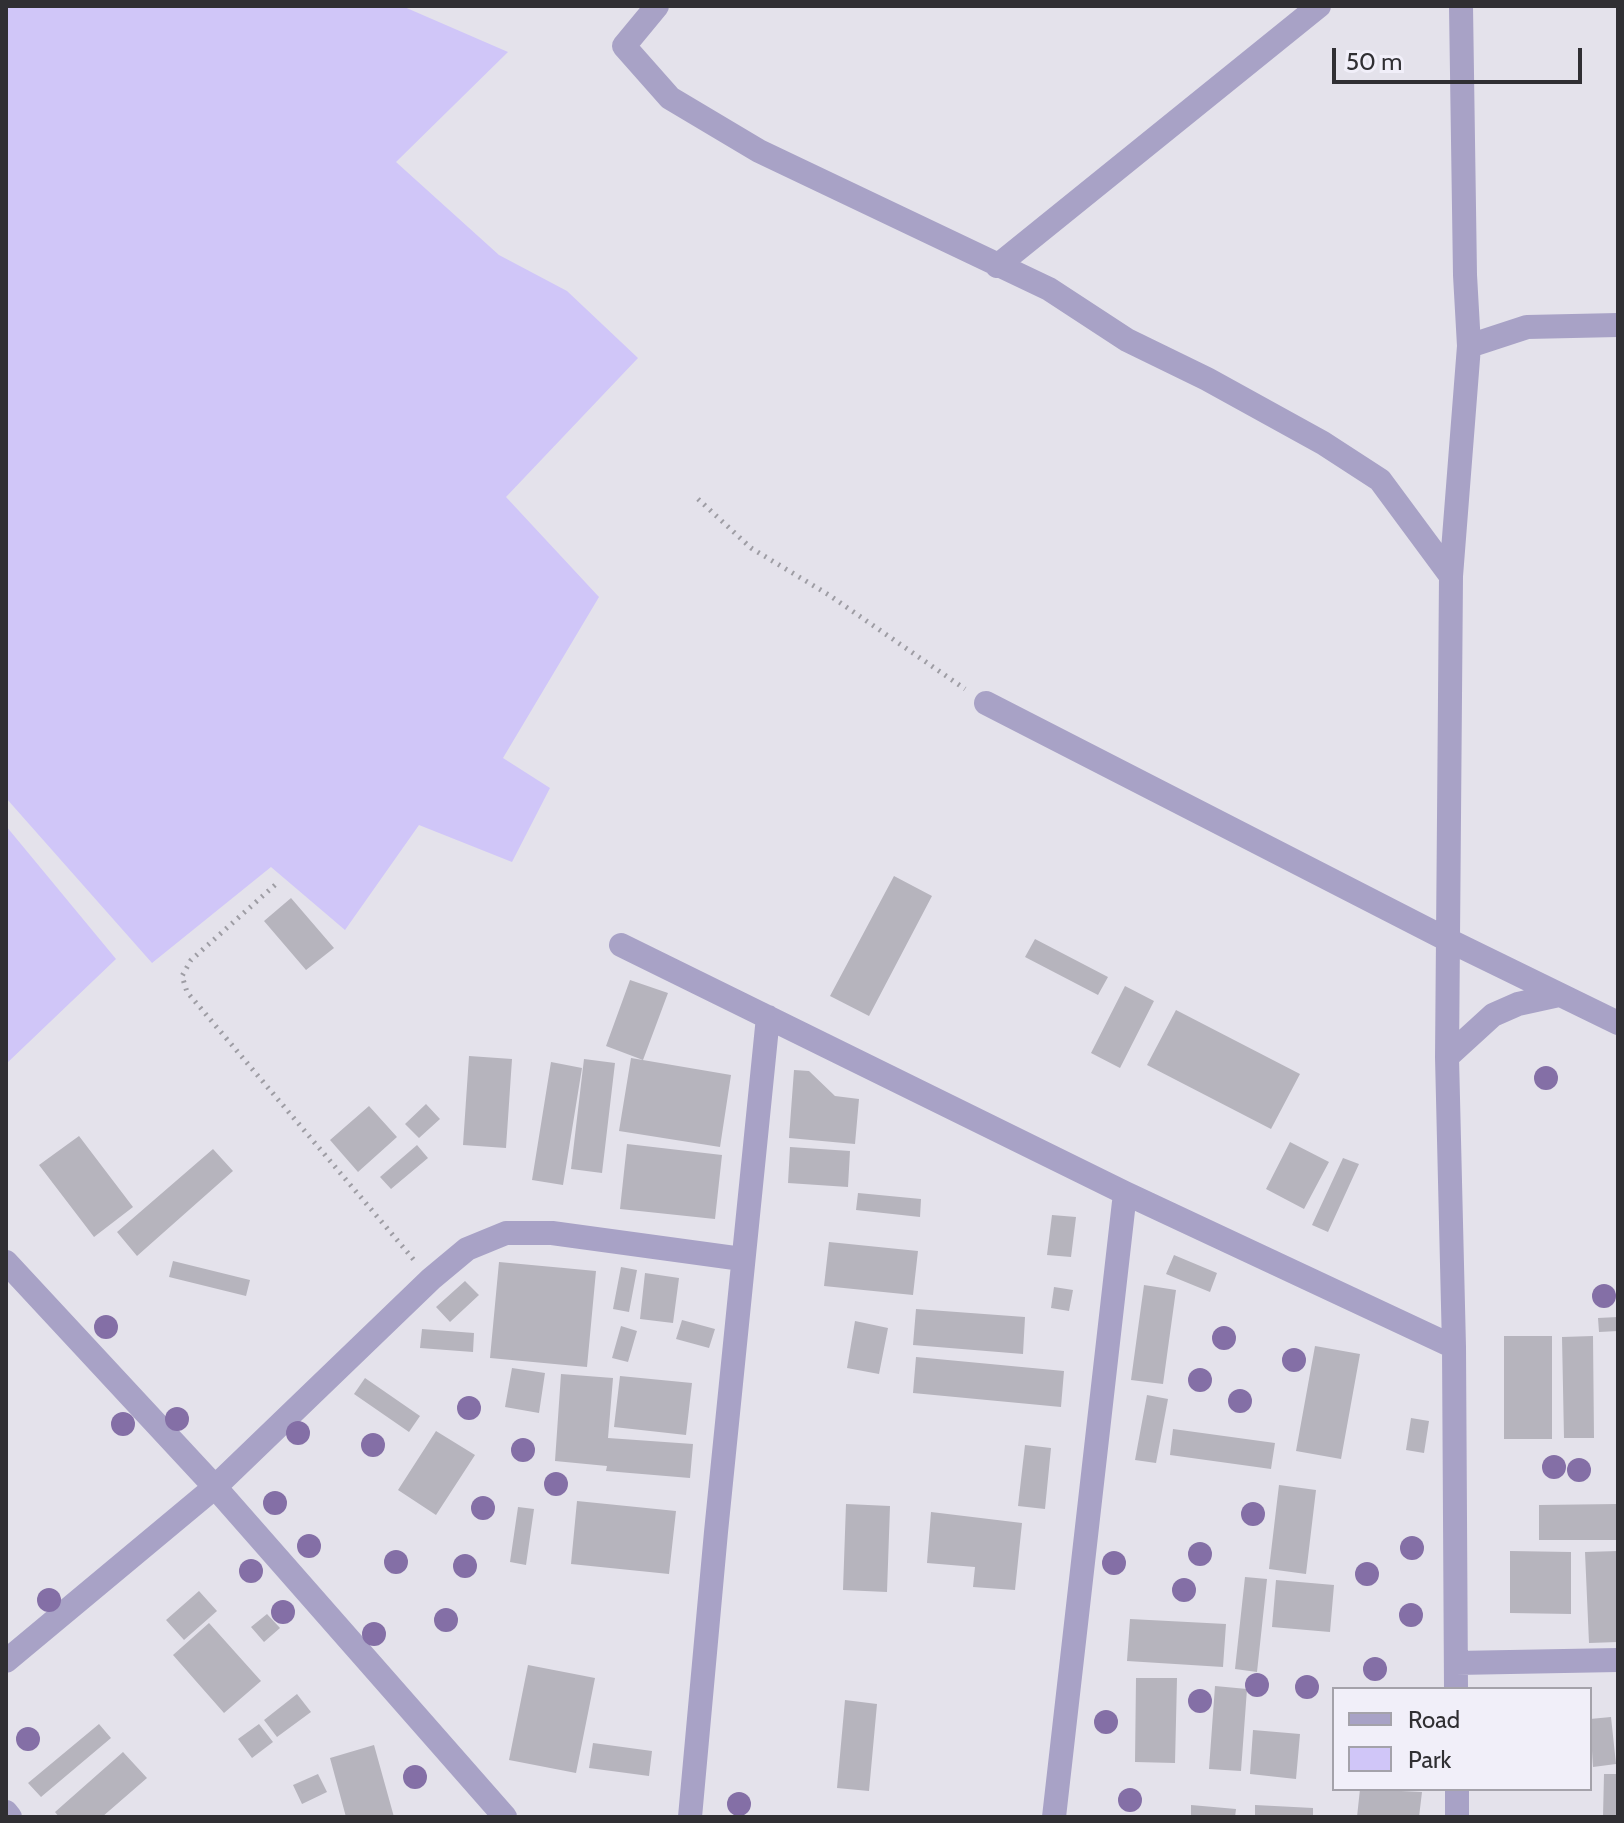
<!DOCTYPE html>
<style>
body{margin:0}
#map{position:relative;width:1624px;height:1823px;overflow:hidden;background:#e4e2eb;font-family:Cabin,sans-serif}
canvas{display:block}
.frame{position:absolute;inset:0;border:8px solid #302f33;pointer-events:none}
.legend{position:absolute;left:1332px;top:1687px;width:260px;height:104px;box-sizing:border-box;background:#f1eff9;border:2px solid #a4a2aa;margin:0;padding:10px 14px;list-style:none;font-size:24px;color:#302f33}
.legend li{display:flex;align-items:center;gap:16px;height:40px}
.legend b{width:40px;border:2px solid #a4a2aa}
.scale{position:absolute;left:1332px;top:48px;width:250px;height:36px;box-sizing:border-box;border:4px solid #302f33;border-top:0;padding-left:10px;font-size:24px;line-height:28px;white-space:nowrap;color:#302f33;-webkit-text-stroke:6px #f1eff9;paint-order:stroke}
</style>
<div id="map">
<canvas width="1624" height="1823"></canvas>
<div class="frame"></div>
<ul class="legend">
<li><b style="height:10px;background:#a8a2c6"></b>Road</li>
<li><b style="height:22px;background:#d0c6f8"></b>Park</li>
</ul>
<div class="scale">50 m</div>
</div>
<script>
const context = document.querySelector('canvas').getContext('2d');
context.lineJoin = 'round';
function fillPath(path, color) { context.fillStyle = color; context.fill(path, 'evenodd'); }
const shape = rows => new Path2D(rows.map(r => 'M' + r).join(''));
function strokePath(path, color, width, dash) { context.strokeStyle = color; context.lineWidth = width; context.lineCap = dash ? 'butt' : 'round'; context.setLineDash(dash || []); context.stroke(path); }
fillPath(shape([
 [6,6,402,6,508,52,396,162,499,255,567,291,638,358,506,497,599,597,503,758,550,788,512,862,419,825,345,930,271,867,152,963,6,798],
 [6,826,116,959,6,1064]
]), '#d0c6f8');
fillPath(shape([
 [894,876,932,896,869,1016,830,996],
 [291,898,334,948,306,970,264,921],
 [1035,939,1108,977,1098,995,1025,957],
 [630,980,668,993,643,1060,606,1046],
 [1125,986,1154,1001,1120,1068,1091,1053],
 [1176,1010,1300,1074,1271,1129,1147,1065],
 [469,1056,512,1059,506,1148,463,1145],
 [631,1058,731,1075,720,1147,619,1131],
 [584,1059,615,1063,602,1173,571,1169],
 [551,1062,582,1068,563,1185,532,1180],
 [794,1070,809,1071,835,1096,859,1099,855,1144,789,1138],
 [426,1104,440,1119,419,1138,405,1124],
 [369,1106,397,1137,358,1172,330,1140],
 [79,1136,133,1207,94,1237,39,1165],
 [1290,1142,1329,1162,1304,1209,1266,1189],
 [627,1144,722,1155,715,1219,620,1209],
 [417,1145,428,1158,391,1189,380,1177],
 [790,1147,850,1151,848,1187,788,1183],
 [213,1149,233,1171,137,1256,117,1232],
 [1343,1158,1359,1164,1328,1232,1312,1225],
 [858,1193,921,1199,920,1217,856,1210],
 [1052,1215,1076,1217,1071,1257,1047,1255],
 [829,1242,918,1251,913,1295,824,1286],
 [1174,1255,1217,1273,1210,1292,1166,1274],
 [173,1261,250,1280,246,1296,169,1277],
 [499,1262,596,1271,587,1367,490,1358],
 [621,1267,637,1270,629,1312,613,1309],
 [645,1273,679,1278,673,1323,640,1319],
 [465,1281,479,1295,450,1322,436,1307],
 [1144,1285,1176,1290,1163,1384,1131,1380],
 [1054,1287,1073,1290,1069,1311,1051,1308],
 [916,1309,1025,1317,1023,1354,913,1345],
 [1618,1317,1618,1331,1599,1332,1598,1318],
 [682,1320,715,1329,709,1348,676,1339],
 [855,1321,888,1328,879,1374,847,1368],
 [621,1326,637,1331,628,1362,612,1358],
 [422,1329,474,1333,473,1352,420,1348],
 [1504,1336,1552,1336,1552,1439,1504,1439],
 [1593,1336,1594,1438,1564,1438,1562,1337],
 [1315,1346,1360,1354,1341,1459,1296,1451],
 [916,1357,1064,1371,1061,1407,913,1393],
 [512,1368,545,1373,539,1413,505,1407],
 [561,1374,613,1378,608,1438,693,1444,690,1478,606,1471,607,1466,555,1461],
 [620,1376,692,1383,686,1435,614,1427],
 [365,1378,420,1416,409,1432,354,1394],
 [1147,1395,1168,1399,1156,1463,1135,1460],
 [1411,1418,1429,1421,1424,1453,1406,1450],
 [1173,1429,1275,1443,1271,1469,1170,1455],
 [436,1431,475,1455,436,1515,398,1490],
 [1025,1445,1051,1448,1045,1509,1018,1506],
 [1279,1485,1316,1490,1306,1574,1269,1569],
 [577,1501,676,1511,669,1574,571,1564],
 [846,1504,890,1506,887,1592,843,1590],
 [1618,1504,1618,1540,1539,1540,1539,1505],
 [518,1507,534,1509,526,1565,510,1562],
 [931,1512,1022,1523,1015,1590,973,1587,975,1567,927,1563],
 [1510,1551,1571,1552,1571,1614,1510,1613],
 [1618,1551,1618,1642,1589,1643,1585,1552],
 [1245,1577,1267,1579,1257,1672,1235,1669],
 [1276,1580,1334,1585,1330,1632,1272,1627],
 [199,1591,217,1611,184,1640,166,1620],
 [267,1614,280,1628,264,1642,251,1627],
 [1130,1619,1226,1624,1223,1667,1127,1661],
 [209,1623,261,1681,224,1713,173,1655],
 [528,1665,595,1678,576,1773,509,1760],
 [1136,1678,1177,1678,1175,1763,1135,1762],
 [1215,1686,1247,1689,1241,1771,1209,1769],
 [297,1694,311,1712,277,1737,264,1720],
 [845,1700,877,1704,869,1791,837,1788],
 [1611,1717,1616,1764,1593,1767,1590,1719],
 [99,1724,111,1738,41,1797,28,1783],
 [259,1724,273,1742,252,1758,238,1739],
 [1253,1730,1300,1734,1296,1779,1250,1774],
 [593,1743,652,1751,649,1776,589,1768],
 [374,1745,394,1817,346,1817,330,1758],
 [123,1752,147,1778,102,1817,59,1817,55,1812],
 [318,1774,327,1792,302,1804,293,1785],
 [1604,1774,1618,1774,1618,1817,1603,1817],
 [1360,1789,1422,1792,1419,1817,1357,1817],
 [1191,1805,1236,1809,1235,1817,1191,1817],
 [1255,1805,1313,1808,1313,1817,1255,1817]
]), '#b6b4bd');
strokePath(shape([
 [698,499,751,548,829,595,965,689],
 [275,885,191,960,182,976,187,992,414,1260]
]), '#9e9da4', 5, [2, 6]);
strokePath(shape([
 [657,6,624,46,670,98,759,151,1049,289,1127,340,1207,379,1323,443,1380,480,1451,576],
 [997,266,1319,6],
 [1469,346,1527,327,1618,325],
 [986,703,1450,941,1618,1023],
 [621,945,1125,1193,1454,1347],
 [1447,1057,1493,1015,1518,1004,1559,995],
 [6,1262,215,1487,505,1817],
 [6,1661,215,1487,431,1279,467,1249,506,1233,552,1233,742,1259],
 [1456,1663,1618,1660],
 [1456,1689,1454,1347,1447,1057,1451,576,1469,346,1465,275,1461,6],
 [1457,1789,1457,1817],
 [6,1812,10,1817],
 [690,1817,716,1532,768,1017],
 [1054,1817,1125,1193]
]), '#a8a2c6', 24);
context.fillStyle = '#846fa6';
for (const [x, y] of [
 [1546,1078],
 [1604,1296],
 [106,1327],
 [1224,1338],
 [1294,1360],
 [1200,1380],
 [1240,1401],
 [469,1408],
 [177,1419],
 [123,1424],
 [298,1433],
 [373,1445],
 [523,1450],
 [1554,1467],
 [1579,1470],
 [556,1484],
 [275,1503],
 [483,1508],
 [1253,1514],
 [309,1546],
 [1412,1548],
 [1200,1554],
 [396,1562],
 [1114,1563],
 [465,1566],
 [251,1571],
 [1367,1574],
 [1184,1590],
 [49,1600],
 [283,1612],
 [1411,1615],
 [446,1620],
 [374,1634],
 [1375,1669],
 [1257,1685],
 [1307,1687],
 [1200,1701],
 [1106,1722],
 [28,1739],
 [415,1777],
 [1130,1800],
 [739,1804]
]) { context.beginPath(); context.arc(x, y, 12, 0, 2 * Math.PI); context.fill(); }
</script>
